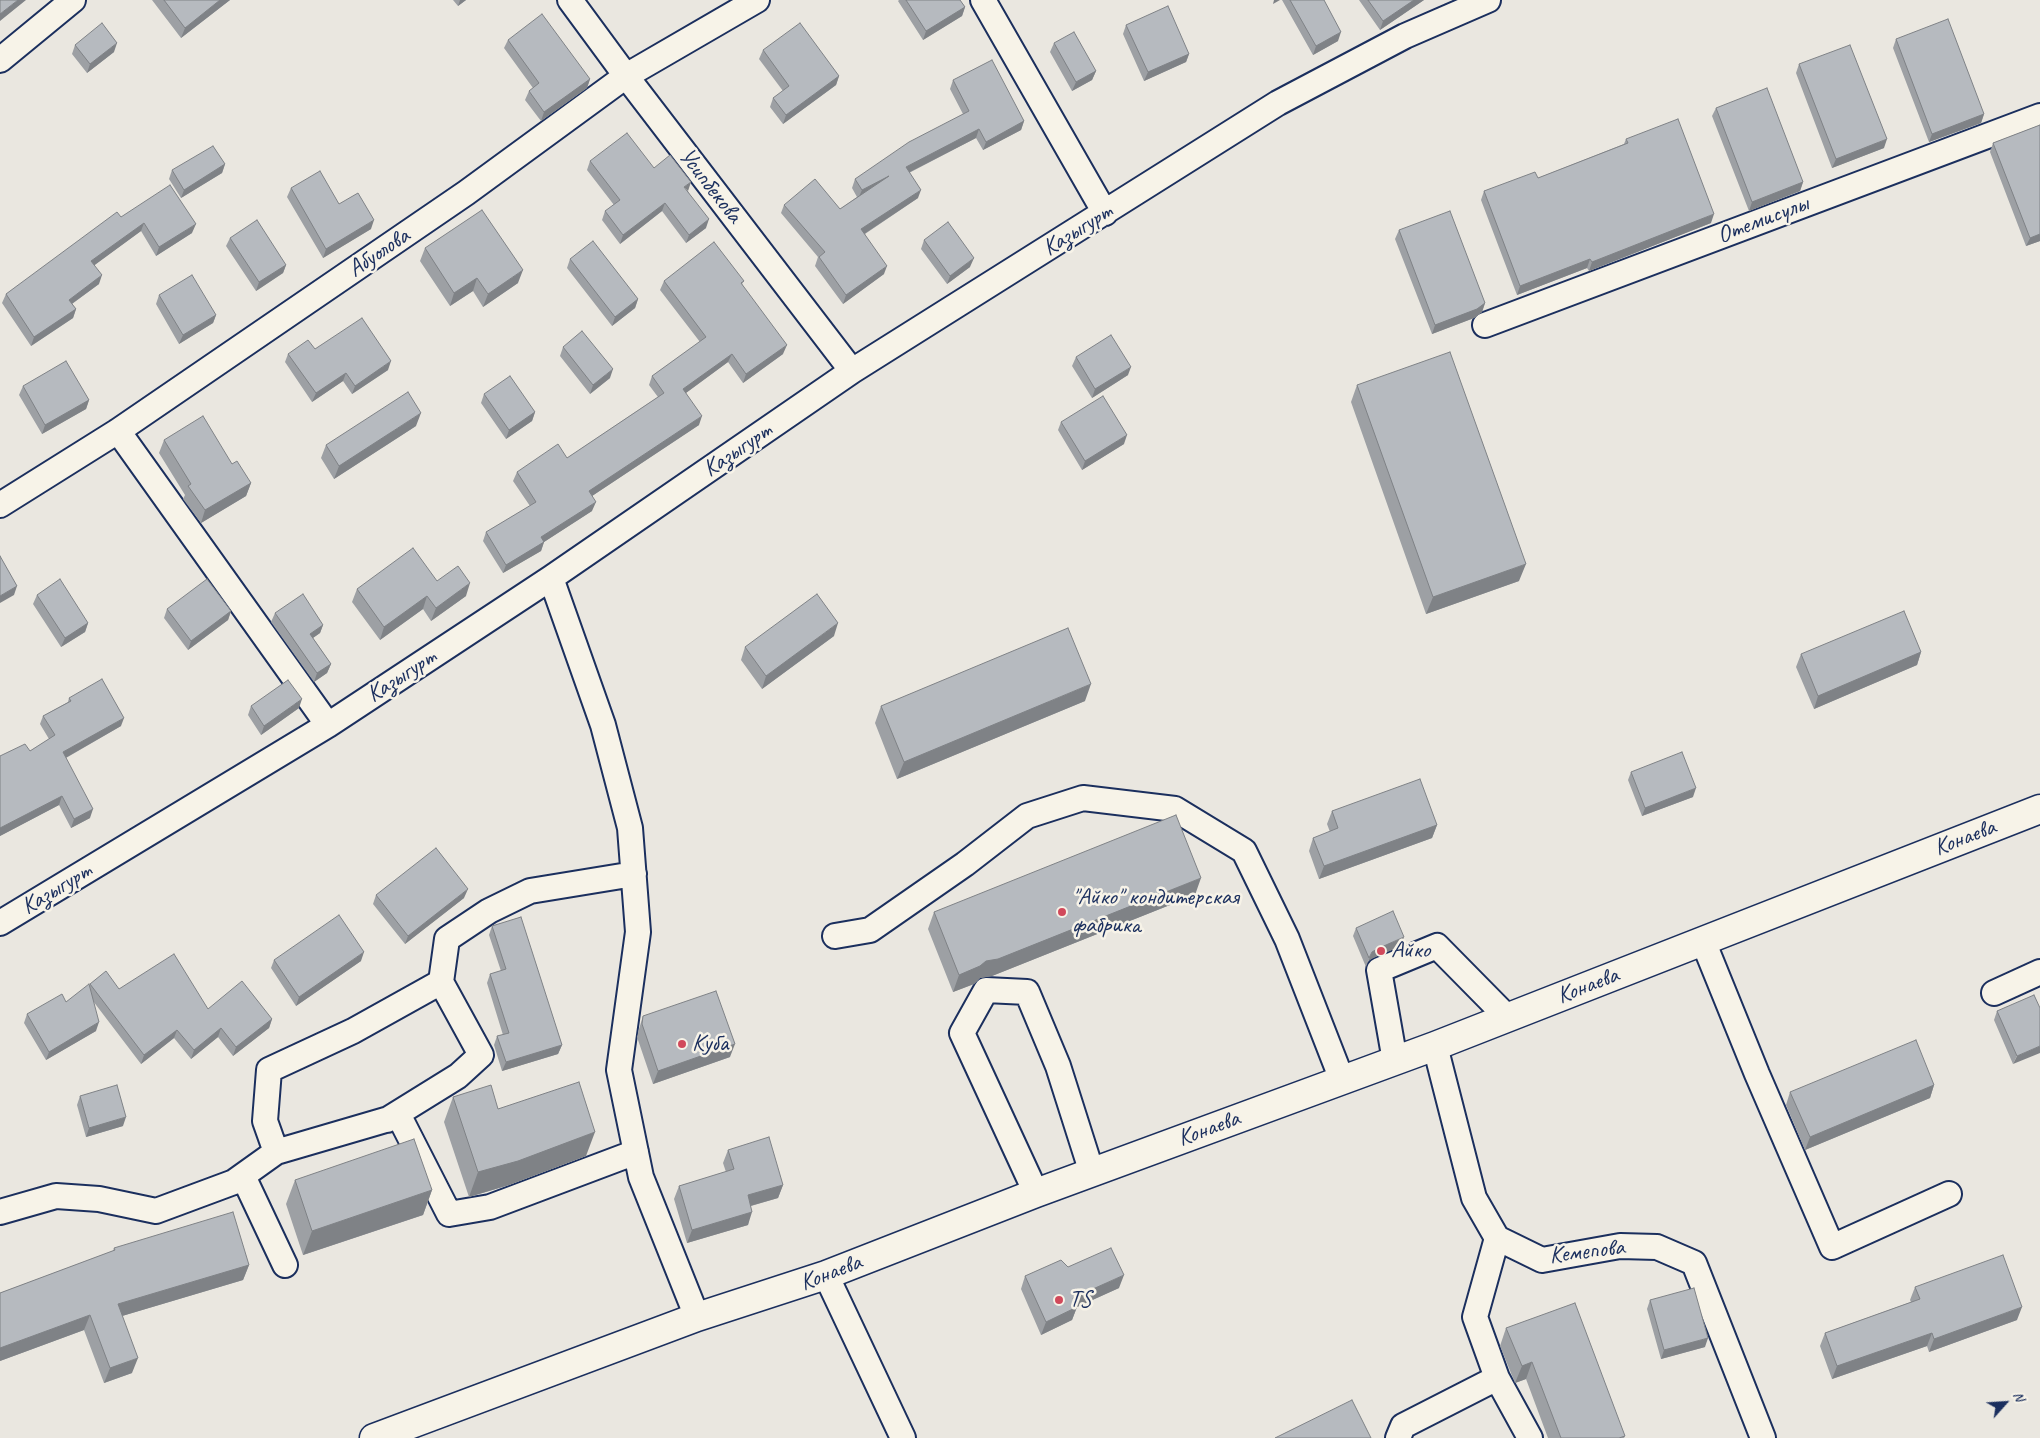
<!DOCTYPE html>
<meta charset="utf-8">
<style>
body{margin:0}
#map{position:relative;width:2040px;height:1438px;overflow:hidden;background:#eae7e0;font-family:Caveat,sans-serif}
canvas{display:block}
.north{position:absolute;left:1980px;top:1378px;width:50px;height:50px;-webkit-text-stroke:4px #f7f3e8;paint-order:stroke;rotate:64deg;font-size:14px;font-weight:700;line-height:20px;text-align:center;color:#1b2f5e}
.north::after{content:'';display:block;margin:auto;width:18px;height:22px;background:#1b2f5e;clip-path:polygon(50% 0,100% 100%,50% 72%,0 100%)}
</style>
<div id="map">
<canvas width="2040" height="1438"></canvas>
<div class="north">N</div>
</div>
<script>
const context = document.querySelector('canvas').getContext('2d');
context.lineJoin = 'round';
const shape = rows => new Path2D(rows.map(r => 'M' + r).join(''));
function strokePath(path, color, width, dash) { context.strokeStyle = color; context.lineWidth = width; context.lineCap = dash ? 'butt' : 'round'; context.setLineDash(dash || []); context.stroke(path); }
function fillPath(path, color) { context.fillStyle = color; context.fill(path, 'evenodd'); }
function label(font, color, halo, rows, align = 'center') {
  context.font = font + ' Caveat,sans-serif'; context.lineWidth = 5; context.setLineDash([]); context.textBaseline = 'middle'; context.strokeStyle = halo; context.fillStyle = color; for (const [text, x, y, turn = 0] of rows) {
    context.save(); context.translate(x, y); context.rotate((+turn || 0) * Math.PI / 180); context.textAlign = isNaN(turn) ? turn : align; if (halo) context.strokeText(text, 0, 0); context.fillText(text, 0, 0); context.restore();
  }
}
const street = shape([
 [570,0,626,76,852,371],
 [983,0,1105,213],
 [0,60,73,0],
 [1485,325,2040,116],
 [118,431,328,725],
 [0,505,118,431,466,193,626,76,757,0],
 [551,578,603,725,630,828,638,932,619,1070,641,1177,697,1317],
 [0,923,328,725,551,578,852,371,1278,103,1405,36,1488,0],
 [835,936,870,930,965,864,1027,816,1083,798,1175,809,1244,851,1287,939,1342,1080],
 [1703,941,1757,1074,1832,1247,1949,1194],
 [1994,993,2040,972],
 [1435,1046,1474,1198,1497,1238,1542,1260,1620,1246,1657,1247,1694,1263,1763,1438],
 [1395,1061,1379,970,1437,946,1507,1017],
 [387,1120,458,1076,481,1055,441,982],
 [276,1152,399,1116,449,1214,490,1207,636,1152],
 [243,1176,285,1265],
 [1036,1193,962,1033,986,990,1027,992,1058,1066,1092,1173],
 [0,1212,56,1196,99,1199,156,1211,234,1182,276,1152,265,1121,269,1070,353,1031,441,982,447,939,489,911,530,891,634,874],
 [826,1275,903,1438],
 [1497,1378,1530,1438],
 [1398,1438,1403,1426,1497,1378,1475,1317,1497,1238]
]);
const secondary = shape([
 [374,1438,697,1317,826,1275,1036,1193,1435,1046,2040,809]
]);
strokePath(street, '#1b2f5e', 28);
strokePath(secondary, '#1b2f5e', 31);
strokePath(street, '#f7f3e8', 24);
strokePath(secondary, '#f7f3e8', 28);
fillPath(shape([
 [152,0,230,0,181,38],
 [453,0,466,0,458,6],
 [899,0,960,0,965,7,962,16,923,40,898,1],
 [1282,0,1324,0,1338,41,1313,55],
 [1359,0,1424,0,1380,30],
 [1126,25,1189,54,1186,62,1144,81,1123,34],
 [1896,39,1984,114,1981,123,1929,142,1893,48],
 [508,40,590,79,587,88,541,121,525,100,529,91,533,88,504,48],
 [1054,43,1096,71,1092,80,1072,91,1050,52],
 [75,45,114,52,87,73,72,54],
 [763,50,839,76,836,85,783,124,770,107,773,98,783,91,759,59],
 [1799,64,1884,148,1832,168,1796,73],
 [953,80,1024,121,1021,130,983,150,976,138,909,173,918,198,865,234,884,274,843,304,815,266,818,257,781,213,784,205,840,209,857,197,852,188,855,179,963,114,950,89],
 [1716,108,1803,182,1800,191,1749,211,1712,116],
 [2040,125,2040,241,2026,246,1990,152,1993,143],
 [1626,139,1711,223,1589,271,1587,268,1517,295,1481,200,1484,191,1538,178,1624,144],
 [590,161,654,168,688,191,706,228,686,243,662,211,620,244,602,220,605,211,614,205,587,170],
 [225,164,222,173,181,198,169,179,172,170],
 [291,188,339,204,371,229,323,258,287,197],
 [121,217,192,233,156,256,141,231,94,265,99,284,72,304,76,309,73,318,31,346,2,303,6,294],
 [1399,230,1485,303,1482,312,1474,318,1432,334,1395,239],
 [230,238,286,265,283,273,256,291,226,246],
 [924,240,970,267,947,284,921,249],
 [425,248,518,283,483,307,473,291,450,306,420,261],
 [570,259,638,299,635,308,612,326,567,268],
 [664,281,744,281,742,284,783,354,743,383,728,362,686,393,699,425,592,496,592,511,544,542,541,551,503,573,483,541,486,532,530,506,513,481,517,472,567,458,658,397,649,385,652,376,700,342,660,290],
 [159,295,216,315,213,323,179,344,156,304],
 [563,347,610,378,590,394,560,356],
 [315,349,388,370,352,394,343,381,312,402,285,362,288,354],
 [1076,357,1128,375,1092,398,1072,366],
 [1357,385,1519,581,1426,614,1351,402],
 [23,386,89,400,86,409,42,434,19,395],
 [484,394,535,412,532,421,506,439,481,403],
 [1061,422,1124,444,1082,470,1058,430],
 [416,426,334,479,321,458,326,445],
 [164,440,232,464,251,483,246,496,201,523,183,499,185,495,159,453],
 [437,581,466,596,431,621,423,609,380,640,352,602,357,589],
 [37,595,88,623,85,632,61,647,33,604],
 [167,609,231,611,228,620,188,650,164,618],
 [275,613,323,625,320,633,313,638,331,664,327,673,314,682,271,622],
 [834,636,762,689,741,660,745,647],
 [1921,652,1917,665,1814,709,1796,667,1801,654],
 [69,698,121,726,66,758,90,818,71,828,59,805,0,836,0,756,30,751,49,739,40,724,43,716,68,702],
 [1085,701,897,779,875,723,881,706],
 [251,706,299,708,261,735,248,715],
 [1631,772,1693,797,1642,816,1628,780],
 [1332,811,1437,825,1432,838,1319,879,1309,851,1313,838,1330,832,1327,824],
 [376,895,464,898,405,944,373,904],
 [1195,895,992,976,980,978,974,984,953,992,928,929,934,912],
 [492,926,562,1045,558,1054,502,1071,494,1045,497,1036,503,1035,487,983,490,974,501,971,489,935],
 [1356,928,1401,946,1373,958,1368,961,1366,967,1353,936],
 [274,960,361,961,296,1006,271,968],
 [90,984,119,989,208,1009,272,1019,269,1028,233,1056,218,1037,191,1059,174,1038,141,1064,93,1001,96,1031,46,1060,24,1023,27,1014,66,1002,89,986],
 [2040,1008,2013,1064,1994,1020,1997,1011],
 [643,1016,730,1057,653,1084,637,1037,639,1029],
 [1934,1085,1930,1098,1805,1150,1786,1105,1790,1092],
 [80,1096,123,1126,86,1137,77,1105],
 [453,1097,498,1109,586,1156,509,1185,469,1197,444,1122],
 [728,1150,783,1185,778,1198,751,1206,748,1225,687,1243,674,1199,679,1186,726,1172,723,1163],
 [295,1180,432,1190,423,1215,303,1255,286,1204],
 [114,1248,249,1265,243,1280,122,1316,132,1373,104,1383,84,1330,0,1361,0,1293,113,1251],
 [1068,1267,1119,1288,1077,1307,1072,1320,1041,1335,1021,1289,1025,1276],
 [1915,1287,2017,1320,1929,1352,1927,1346,1832,1379,1820,1346,1825,1333,1911,1302,1910,1300],
 [1650,1300,1705,1347,1661,1359,1647,1309],
 [1506,1328,1625,1436,1624,1438,1548,1438,1526,1379,1515,1383,1500,1346]
]), '#9da0a4');
fillPath(shape([
 [18,0,26,0,0,21,0,14],
 [220,0,230,0,181,38,185,28],
 [460,0,466,0,458,6],
 [1274,0,1280,0,1273,4],
 [1414,0,1424,0,1380,30,1383,21],
 [965,7,962,16,923,40,926,31],
 [1341,32,1338,41,1313,55,1316,46],
 [117,43,114,52,87,73,90,64],
 [1189,54,1186,62,1144,81,1148,72],
 [1096,71,1092,80,1072,91,1076,82],
 [839,76,836,85,783,124,786,115],
 [590,79,587,88,541,121,544,112],
 [1984,114,1981,123,1929,142,1932,134],
 [1024,121,1021,130,983,150,986,142],
 [979,129,976,138,902,176,906,167],
 [1887,139,1884,148,1832,168,1836,159],
 [225,164,222,173,181,198,184,190],
 [889,176,858,199,862,190],
 [691,182,688,191,684,187],
 [1803,182,1800,191,1749,211,1752,202],
 [921,190,918,198,858,238,861,229],
 [665,203,662,211,620,244,623,235],
 [1714,214,1711,223,1589,271,1592,262],
 [709,219,706,228,686,243,689,235],
 [374,220,371,229,323,258,326,249],
 [144,223,141,231,88,270,91,261],
 [196,224,192,233,156,256,159,247],
 [2040,234,2040,241,2026,246,2030,238],
 [974,258,970,267,947,284,950,276],
 [1590,259,1587,268,1517,295,1520,286],
 [286,265,283,273,256,291,259,282],
 [887,266,884,274,843,304,846,295],
 [523,270,518,283,483,307,488,294],
 [102,275,99,284,66,308,69,300],
 [477,278,473,291,450,306,454,293],
 [638,299,635,308,612,326,615,317],
 [1485,303,1482,312,1474,318,1432,334,1435,325],
 [76,309,73,318,31,346,34,337],
 [216,315,213,323,179,344,183,335],
 [787,345,783,354,743,383,746,374],
 [732,354,728,362,679,398,683,389],
 [391,361,388,370,352,394,355,386],
 [1131,367,1128,375,1092,398,1095,389],
 [613,369,610,378,590,394,593,385],
 [346,373,343,381,312,402,316,393],
 [89,400,86,409,42,434,45,425],
 [535,412,532,421,506,439,509,430],
 [421,413,416,426,334,479,339,466],
 [702,416,699,425,586,500,589,491],
 [1127,435,1124,444,1082,470,1085,461],
 [251,483,246,496,201,523,205,510],
 [596,502,592,511,544,542,541,551,503,573,506,565,541,537],
 [1526,564,1519,581,1426,614,1433,597],
 [470,583,466,596,431,621,436,608],
 [17,586,14,595,0,603,0,596],
 [427,596,423,609,380,640,384,627],
 [231,611,228,620,188,650,191,641],
 [88,623,85,632,61,647,65,638],
 [838,623,834,636,762,689,766,676],
 [323,625,320,633,307,642,310,634],
 [1921,652,1917,665,1814,709,1818,696],
 [331,664,327,673,314,682,317,673],
 [1091,684,1085,701,897,779,904,762],
 [302,699,299,708,261,735,264,726],
 [124,718,121,726,60,761,63,752],
 [1696,788,1693,797,1642,816,1645,808],
 [62,796,59,805,0,836,0,828],
 [93,809,90,818,71,828,74,819],
 [1437,825,1432,838,1319,879,1324,866],
 [1201,878,1195,895,992,976,980,978,974,984,953,992,959,975,986,961],
 [468,889,464,898,405,944,408,936],
 [1404,937,1401,946,1373,958,1368,961,1366,967,1372,952,1377,949],
 [364,952,361,961,296,1006,299,997],
 [272,1019,269,1028,233,1056,236,1047],
 [99,1022,96,1031,46,1060,49,1052],
 [221,1028,218,1037,191,1059,194,1050],
 [177,1030,174,1038,141,1064,144,1055],
 [735,1044,730,1057,653,1084,658,1071],
 [562,1045,558,1054,502,1071,506,1062],
 [2040,1046,2040,1053,2013,1064,2017,1056],
 [1934,1085,1930,1098,1805,1150,1810,1137],
 [126,1117,123,1126,86,1137,89,1128],
 [595,1132,586,1156,509,1185,469,1197,478,1172],
 [783,1185,778,1198,743,1208,748,1195],
 [432,1190,423,1215,303,1255,312,1231],
 [752,1212,748,1225,687,1243,692,1230],
 [249,1265,243,1280,112,1319,118,1304],
 [1124,1275,1119,1288,1068,1311,1073,1298],
 [1077,1307,1072,1320,1041,1335,1046,1322],
 [2022,1307,2017,1320,1929,1352,1934,1339],
 [90,1315,84,1330,0,1361,0,1348],
 [1932,1333,1927,1346,1832,1379,1837,1366],
 [1708,1338,1705,1347,1661,1359,1664,1350],
 [138,1358,132,1373,104,1383,110,1368],
 [1532,1362,1526,1379,1515,1383,1522,1366]
]), '#7f8286');
const building = shape([
 [0,0,18,0,0,14,0,0],
 [164,0,220,0,185,28,164,0],
 [906,0,960,0,965,7,926,31,906,0],
 [1290,0,1324,0,1341,32,1316,46,1290,0],
 [1368,0,1414,0,1383,21,1368,0],
 [1168,6,1189,54,1148,72,1126,25,1168,6],
 [542,14,590,79,544,112,529,91,539,83,508,40,542,14],
 [1948,19,1984,114,1932,134,1896,39,1948,19],
 [102,23,117,43,90,64,75,45,102,23],
 [800,23,839,76,786,115,773,98,789,86,763,50,800,23],
 [1074,32,1096,71,1076,82,1054,43,1074,32],
 [1850,45,1887,139,1836,159,1799,64,1850,45],
 [992,60,1024,121,986,142,979,129,906,167,921,190,861,229,887,266,846,295,819,257,825,252,784,205,815,179,840,209,889,176,862,190,855,179,909,142,969,111,953,80,992,60],
 [1767,88,1803,182,1752,202,1716,108,1767,88],
 [1678,119,1714,214,1592,262,1590,259,1520,286,1484,191,1535,172,1538,178,1628,143,1626,139,1678,119],
 [2040,125,2040,234,2030,238,1993,143,2040,125],
 [627,133,654,168,670,155,691,182,684,187,709,219,689,235,665,203,623,235,605,211,620,200,590,161,627,133],
 [213,146,225,164,184,190,172,170,213,146],
 [320,171,339,204,358,193,374,220,326,249,291,188,320,171],
 [170,185,196,224,159,247,144,223,91,261,102,275,69,300,76,309,34,337,6,294,117,212,121,217,170,185],
 [482,210,523,270,488,294,477,278,454,293,425,248,482,210],
 [1450,211,1485,303,1477,309,1435,325,1399,230,1450,211],
 [257,220,286,265,259,282,230,238,257,220],
 [948,222,974,258,950,276,924,240,948,222],
 [593,241,638,299,615,317,570,259,593,241],
 [714,242,744,281,741,283,787,345,746,374,732,354,683,389,702,416,589,491,596,502,541,537,544,542,506,565,486,532,536,502,517,472,558,444,567,458,664,393,652,376,706,337,664,281,714,242],
 [192,275,216,315,183,335,159,295,192,275],
 [362,318,391,361,355,386,346,373,316,393,288,354,308,340,315,349,362,318],
 [582,331,613,369,593,385,563,347,582,331],
 [1111,335,1131,367,1095,389,1076,357,1111,335],
 [1450,352,1526,564,1433,597,1357,385,1450,352],
 [66,361,89,400,45,425,23,386,66,361],
 [510,376,535,412,509,430,484,394,510,376],
 [408,392,421,413,339,466,326,445,408,392],
 [1103,396,1127,435,1085,461,1061,422,1103,396],
 [203,416,232,464,237,461,251,483,205,510,188,486,191,484,164,440,203,416],
 [413,548,437,581,458,566,470,583,436,608,427,596,384,627,357,589,413,548],
 [0,556,17,586,0,596,0,556],
 [60,579,88,623,65,638,37,595,60,579],
 [207,579,231,611,191,641,167,609,207,579],
 [303,594,323,625,310,634,331,664,317,673,275,613,303,594],
 [817,594,838,623,766,676,745,647,817,594],
 [1904,611,1921,652,1818,696,1801,654,1904,611],
 [1068,628,1091,684,904,762,881,706,1068,628],
 [102,679,124,718,63,752,93,809,74,819,62,796,0,828,0,756,25,744,30,751,55,735,43,716,71,701,69,698,102,679],
 [288,680,302,699,264,726,251,706,288,680],
 [1682,752,1696,788,1645,808,1631,772,1682,752],
 [1420,779,1437,825,1324,866,1313,838,1338,828,1332,811,1420,779],
 [1176,815,1201,878,998,959,986,961,980,966,959,975,934,912,1176,815],
 [436,848,468,889,408,936,376,895,436,848],
 [1393,911,1404,937,1377,949,1372,952,1369,958,1356,928,1393,911],
 [339,915,364,952,299,997,274,960,339,915],
 [521,917,562,1045,506,1062,497,1036,509,1033,490,974,506,969,492,926,521,917],
 [174,954,208,1009,242,981,272,1019,236,1047,221,1028,194,1050,177,1030,144,1055,90,984,106,971,119,989,174,954],
 [89,984,99,1022,49,1052,27,1014,62,994,66,1002,89,984],
 [716,991,735,1044,658,1071,642,1024,643,1016,716,991],
 [2034,995,2040,1008,2040,1046,2017,1056,1997,1011,2034,995],
 [1916,1040,1934,1085,1810,1137,1790,1092,1916,1040],
 [579,1082,595,1132,518,1161,478,1172,453,1097,491,1085,498,1109,579,1082],
 [117,1085,126,1117,89,1128,80,1096,117,1085],
 [769,1137,783,1185,748,1195,752,1212,692,1230,679,1186,734,1169,728,1150,769,1137],
 [414,1139,432,1190,312,1231,295,1180,414,1139],
 [233,1212,249,1265,118,1304,138,1358,110,1368,90,1315,0,1348,0,1293,115,1250,114,1248,233,1212],
 [1111,1248,1124,1275,1073,1298,1077,1307,1046,1322,1025,1276,1061,1260,1068,1267,1111,1248],
 [2003,1255,2022,1307,1934,1339,1932,1333,1837,1366,1825,1333,1920,1299,1915,1287,2003,1255],
 [1694,1288,1708,1338,1664,1350,1650,1300,1694,1288],
 [1575,1303,1625,1436,1619,1438,1561,1438,1532,1362,1522,1366,1506,1328,1575,1303],
 [1352,1400,1371,1438,1275,1438,1352,1400]
]);
fillPath(building, '#b6babf');
strokePath(building, '#7f8286', 1);
for (const [x, y, r, color] of [
 [1062,912,5,"#d1495b"],
 [1381,951,5,"#d1495b"],
 [682,1044,5,"#d1495b"],
 [1059,1300,5,"#d1495b"]
]) { const dot = new Path2D(); dot.arc(x, y, r, 0, 2 * Math.PI); context.fillStyle = color; context.fill(dot); strokePath(dot, '#f7f3e8', 2); }
label('24px', '#1b2f5e', '#f7f3e8', [
 ["Усипбекова",710,186,52],
 ["Отемисулы",1763,220,-21],
 ["Казыгурт",1078,230,-32],
 ["Абуолова",379,253,-34],
 ["Казыгурт",738,450,-34],
 ["Казыгурт",402,676,-33],
 ["Конаева",1965,838,-21],
 ["Казыгурт",57,889,-31],
 ["Конаева",1588,986,-21],
 ["Конаева",1209,1129,-20],
 ["Кемепова",1587,1252,-7],
 ["Конаева",831,1273,-21]
]);
label('24px', '#1b2f5e', '#f7f3e8', [
 ["\"Айко\" кондитерская",1072,898],
 ["фабрика",1072,926],
 ["Айко",1391,951],
 ["Куба",692,1044],
 ["TS",1069,1300]
], 'left');
</script>
